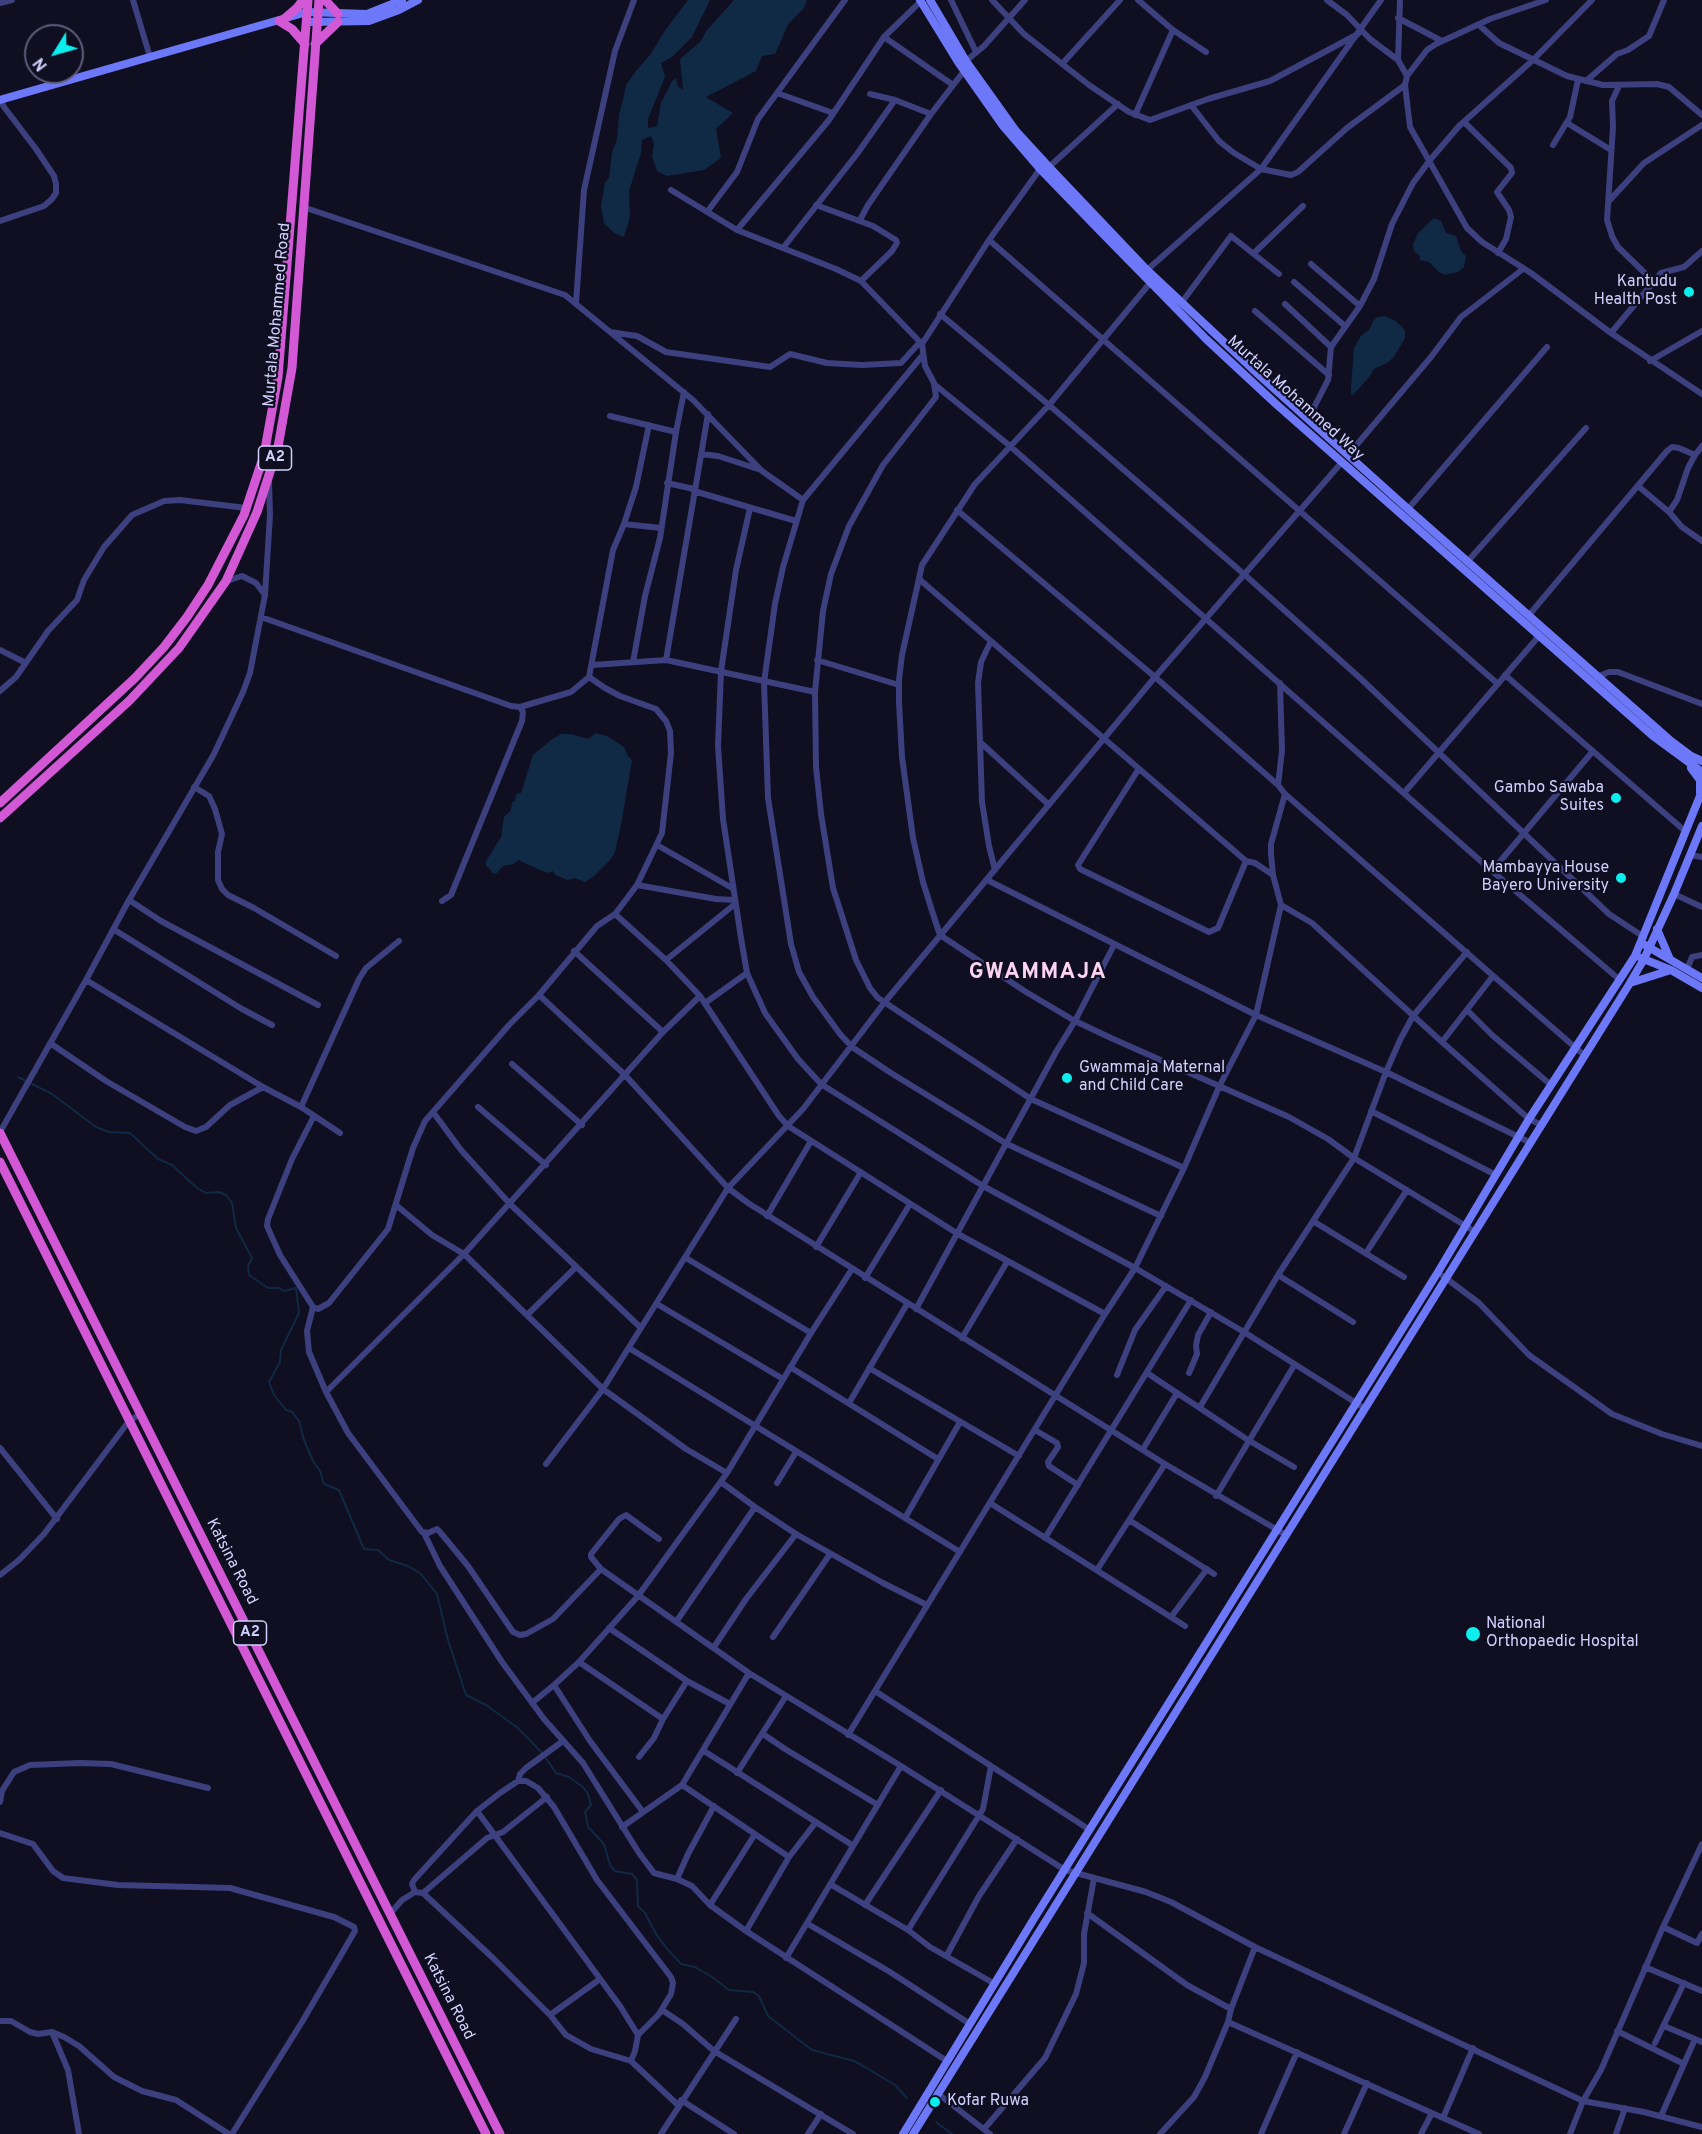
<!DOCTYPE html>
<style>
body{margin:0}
#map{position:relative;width:1702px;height:2134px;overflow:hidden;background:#100e21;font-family:Overpass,sans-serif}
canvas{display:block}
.north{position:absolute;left:24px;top:24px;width:60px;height:60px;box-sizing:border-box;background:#100e21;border:2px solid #5d5c79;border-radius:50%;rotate:233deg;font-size:16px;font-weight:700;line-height:24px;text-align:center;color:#d1d1fd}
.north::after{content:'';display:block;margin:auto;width:21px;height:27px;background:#0beeed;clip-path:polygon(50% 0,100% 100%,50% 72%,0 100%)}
</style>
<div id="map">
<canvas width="1702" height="2134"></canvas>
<div class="north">N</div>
</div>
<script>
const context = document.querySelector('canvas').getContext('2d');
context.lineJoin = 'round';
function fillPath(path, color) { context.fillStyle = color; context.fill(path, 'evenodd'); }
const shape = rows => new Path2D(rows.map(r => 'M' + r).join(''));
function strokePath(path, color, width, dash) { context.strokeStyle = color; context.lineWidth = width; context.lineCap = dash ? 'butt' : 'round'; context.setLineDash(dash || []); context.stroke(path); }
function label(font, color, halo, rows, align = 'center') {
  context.font = font + ' Overpass,sans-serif'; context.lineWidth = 4.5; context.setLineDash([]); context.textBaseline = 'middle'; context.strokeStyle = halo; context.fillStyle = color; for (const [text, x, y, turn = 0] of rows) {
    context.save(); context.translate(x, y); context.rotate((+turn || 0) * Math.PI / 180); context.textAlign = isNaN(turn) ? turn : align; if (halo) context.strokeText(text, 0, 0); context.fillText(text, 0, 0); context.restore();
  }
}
fillPath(shape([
 [688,0,710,0,692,37,672,57,661,63,665,77,648,119,648,128,657,126,661,103,672,81,676,78,678,86,683,90,680,59,700,42,707,30,734,0,807,0,804,8,789,23,775,54,762,56,756,71,706,97,733,113,716,129,721,158,704,170,667,176,657,171,652,156,654,144,651,136,642,140,641,153,629,191,630,217,624,237,614,233,604,223,601,207,605,182,609,178,612,152,617,140,619,114,623,100,626,85,636,71,650,55,666,29],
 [1434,218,1441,221,1446,233,1456,236,1461,251,1466,256,1464,267,1458,272,1445,275,1439,272,1429,262,1420,260,1420,256,1414,251,1413,244,1418,233],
 [1385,316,1396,321,1402,327,1405,331,1405,338,1394,357,1387,363,1374,369,1370,376,1353,395,1351,394,1351,388,1354,348,1361,336,1369,330,1373,321,1377,317],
 [596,733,607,736,624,747,628,756,632,760,621,825,615,852,611,859,593,877,585,882,575,878,568,880,555,875,553,871,547,873,518,860,514,864,503,866,496,874,492,873,490,869,486,866,486,861,501,837,504,817,511,810,512,802,515,802,516,794,521,793,533,755,551,740,561,734,571,734,588,739]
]), '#102944');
strokePath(shape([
 [18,1077,52,1094,96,1127,109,1132,130,1133,158,1159,172,1165,197,1188,206,1193,219,1192,226,1195,232,1203,236,1228,252,1258,248,1266,249,1275,268,1288,279,1288,284,1291,296,1288,299,1313,281,1350,280,1362,269,1382,274,1395,286,1410,292,1412,299,1421,304,1440,313,1461,320,1471,324,1484,339,1490,364,1549,378,1550,389,1560,408,1566,421,1574,437,1594,448,1640,466,1695,486,1705,518,1728,543,1754,556,1773,569,1777,583,1787,588,1794,591,1805,585,1812,588,1827,604,1844,610,1865,615,1871,632,1874,637,1880,638,1906,645,1913,656,1934,668,1950,681,1964,695,1967,712,1977,729,1990,753,1992,759,1996,768,2016,812,2050,854,2061,865,2067,895,2085,907,2098],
 [936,2122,952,2134]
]), '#102944', 2);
strokePath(shape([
 [133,0,150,57],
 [951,0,976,52],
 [992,0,1024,34,1089,85,1129,112,1150,120,1208,99,1270,81,1358,34],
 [1327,0,1347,15,1370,39,1398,60,1407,76,1405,85,1410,127,1467,228,1482,242,1531,273,1611,333,1702,394],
 [0,3,12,0],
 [1398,18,1442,41],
 [1479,25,1499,43,1567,76,1603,85,1657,84,1669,87,1702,115],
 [1173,30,1206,52],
 [884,37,953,85],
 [1398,60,1400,0],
 [966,61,984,46,1025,0],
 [1062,64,1120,0],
 [1407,76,1427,50,1436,44,1490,19,1546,0],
 [1586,81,1617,54,1628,50,1649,36,1664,0],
 [1619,86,1612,101,1613,127,1607,220,1612,236,1618,247,1654,282],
 [777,93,833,113],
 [870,94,895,100,931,114],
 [1191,105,1219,141,1234,153,1261,169,1291,175,1298,172,1347,128,1405,85],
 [1135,115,1173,30,1138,0],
 [1464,122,1511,168,1512,173,1497,192,1509,210,1511,217,1506,239,1498,253],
 [1567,123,1611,150],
 [1553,145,1570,117,1578,80],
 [1049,167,1118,104],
 [1040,169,989,240,922,344,925,366,934,383,936,397,883,465,849,526,831,574,823,611,815,692,816,767,821,814,833,888,856,960,870,988,878,998,1031,1099,1184,1168],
 [671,190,737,230,836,269,861,281,921,343],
 [1609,201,1644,163,1702,125],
 [816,205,873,226,896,240,897,243,892,251,861,281],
 [303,207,565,295,693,400,762,471,803,500],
 [707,212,737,172,758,119,845,0],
 [860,220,868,205,931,114,964,71],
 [0,221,44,206,52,199,56,193,56,184,54,176,36,149,4,107,0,99],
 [737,230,829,120,884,37,921,1],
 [989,240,1498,684],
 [783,248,857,154,895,100],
 [1254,253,1303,206],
 [1311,264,1360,306],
 [1147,270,1261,169,1381,0],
 [1294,282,1345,326],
 [1150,283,1049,405,975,484,922,565,902,655,899,680,899,702,902,757,913,838,923,882,933,914,940,935,1026,992,1075,1021,1111,1038,1289,1117,1328,1139,1354,1158,1474,1231],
 [1182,302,1231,236,1279,274],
 [576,303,584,190,615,51,634,0],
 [1285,304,1331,347],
 [1255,311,1329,375],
 [940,314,1049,405,1245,575,1360,678,1609,914,1644,937],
 [610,332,637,336,666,352,770,367,790,354,827,363,862,365,901,363,920,342],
 [1611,333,1661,273,1684,267,1702,251],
 [922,356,803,500,783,567,775,604,764,682,768,798,791,944,799,972,813,997,840,1034,852,1047,891,1073,1007,1144,1161,1216],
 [1650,361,1702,331],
 [934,384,1010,446,1492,871,1620,980],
 [610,416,676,432,684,392],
 [1308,419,1328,380,1331,347,1360,306,1374,279,1392,224,1413,183,1430,160,1459,126,1533,60,1592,0],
 [701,454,718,456,761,470],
 [1348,455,1431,357,1461,317,1523,269],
 [667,483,694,489],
 [1638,486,1669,512,1682,527,1702,541],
 [694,491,796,521],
 [750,508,736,570,721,671,718,746,723,819,741,938,747,973,765,1013,798,1059,821,1084,983,1186,1135,1268,1244,1332,1364,1408],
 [1408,509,1547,347],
 [957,510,1155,677,1278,785,1285,794,1585,1056],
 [1669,512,1677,500,1688,468,1695,455],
 [624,524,661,528],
 [1468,561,1586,428],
 [919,579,1246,861,1255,863,1273,875],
 [227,581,242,576,256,583,265,595],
 [1529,615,1667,451,1672,447,1679,448,1695,455,1702,446],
 [261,617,511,706,520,707,571,692,589,677,613,550,624,524,636,487,649,425],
 [991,641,981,662,978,683,982,802,989,846,995,870],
 [0,650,26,663],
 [666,660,708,414],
 [817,660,899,685],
 [633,662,645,596,660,538,676,432],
 [592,665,666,660,815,692],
 [1505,675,1685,831],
 [1597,677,1609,672,1618,672,1702,704],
 [0,691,16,677,48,631,77,600,84,580,104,547,132,515,164,501,180,500,246,508],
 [980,742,1049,805],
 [1138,770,1078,865,1080,869,1209,932,1218,928,1246,861],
 [1278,785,1282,751,1280,683],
 [194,787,209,796,215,809,222,834,218,852,218,880,222,889,228,895,254,908,336,956],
 [1404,793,1539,636],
 [657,845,732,888],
 [1690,855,1702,857],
 [1492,871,1593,751],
 [987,880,1256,1015,1386,1072,1531,1143],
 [637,885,716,899,734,900],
 [1674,894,1702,907],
 [129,900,161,921,318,1005],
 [442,901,451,895,522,721,523,712,520,707],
 [1281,905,1312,923,1442,1042,1529,1119,1542,1125],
 [615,914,666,960,700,996,779,1116,788,1126,958,1234,1105,1314],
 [113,929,242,1009,272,1025],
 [574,951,663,1032],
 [666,960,735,904],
 [1687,969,1692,957,1702,955],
 [86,980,263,1087,301,1107,340,1133],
 [539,995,625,1075,728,1188,748,1203,1165,1464,1286,1535],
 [705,1003,747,973],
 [1467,1010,1492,1035,1551,1085],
 [1442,1042,1493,976],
 [50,1043,106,1081,185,1127,196,1131,206,1127,230,1105,263,1087],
 [512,1064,582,1125],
 [301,1107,359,979,366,968,399,941],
 [478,1107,546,1165],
 [1371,1111,1496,1175],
 [433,1112,461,1150,510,1204,640,1327],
 [314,1116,292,1159,268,1219,267,1226,280,1255,313,1307,318,1309,329,1303,388,1229,413,1148,425,1121,509,1025,539,995,597,926,615,914,622,905,637,885,662,833,671,753,670,731,666,721,656,709,620,696,605,688,589,677],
 [0,1132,86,980,129,900,214,754,243,692,250,673,265,595,270,515,269,481],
 [396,1205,432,1235,464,1254,603,1389,686,1449,727,1473],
 [767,1216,811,1141],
 [1313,1221,1404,1277],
 [816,1247,861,1172],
 [1366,1253,1407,1190],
 [686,1258,811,1333],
 [1278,1275,1353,1322],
 [1443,1276,1479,1303,1529,1355,1612,1414,1662,1434,1702,1446],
 [865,1278,910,1204],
 [657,1304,783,1379],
 [313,1307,307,1331,309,1352,326,1392,348,1433,422,1532,428,1533,437,1529,440,1532,468,1566,513,1632,520,1635,526,1634,553,1619,601,1569],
 [916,1309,1056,1052,1075,1021,1114,945],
 [528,1314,576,1267],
 [962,1338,1007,1262],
 [629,1348,960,1552],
 [790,1367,938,1459],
 [869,1368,1019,1456],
 [1147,1373,1248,1440,1294,1467],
 [1189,1373,1197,1354,1196,1346,1198,1335,1211,1312],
 [1117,1375,1135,1330,1166,1286],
 [326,1392,464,1254,663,1032,700,996],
 [849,1403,907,1304],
 [1200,1407,1278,1275,1354,1158,1386,1072,1400,1040,1413,1016,1467,952],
 [1035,1430,1057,1443,1058,1447,1048,1462,1049,1466,1078,1485],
 [0,1448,57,1519],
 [1143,1449,1177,1393],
 [546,1464,603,1389,728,1188,803,1109,884,1003,1155,677,1342,462],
 [721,1482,755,1507,796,1534,883,1583,927,1605],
 [777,1483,796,1452],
 [1216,1496,1295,1364],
 [990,1503,1185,1626],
 [905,1518,960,1422],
 [1129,1520,1214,1574],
 [424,1533,440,1566,502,1662,544,1719,583,1763,639,1853,654,1873,677,1879,692,1886,710,1905,746,1931,947,2061],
 [1045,1538,1191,1300],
 [659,1539,626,1515,619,1519,591,1554,591,1557,601,1569,749,1673,901,1766,1065,1870,1146,1892,1171,1902,1255,1947,1583,2101,1644,2112,1702,2127],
 [1097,1570,1165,1464],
 [0,1575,19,1560,44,1534,129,1421,140,1414],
 [1171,1617,1207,1569],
 [676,1622,755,1507],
 [609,1628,687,1681],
 [773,1637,830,1554],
 [714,1647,746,1599,796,1534],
 [579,1662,663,1719],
 [875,1691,1090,1830],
 [532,1703,554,1685],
 [763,1734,785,1749,878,1805],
 [848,1735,1105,1314,1135,1268,1184,1168,1219,1087,1256,1015,1281,905,1273,875,1271,854,1271,844,1285,794],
 [704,1751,852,1845],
 [639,1757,654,1738,663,1719,687,1681,730,1704],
 [737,1773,786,1696],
 [518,1781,520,1774,526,1768,563,1741],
 [682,1785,789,1857,816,1822],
 [0,1802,2,1791,14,1772,30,1765,80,1763,111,1764,208,1788],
 [477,1811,620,2006,638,2035],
 [643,1812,590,1741,554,1685,579,1662,638,1596,727,1473,811,1333,852,1269],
 [622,1827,682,1785,749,1673],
 [0,1833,33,1844,53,1871,63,1878,118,1885,230,1888,334,1917,354,1927,355,1931,302,2022,232,2134],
 [677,1879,688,1854,714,1806],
 [830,1884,908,1930,930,1947,995,1984],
 [415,1892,412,1884,414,1880,477,1811,500,1793,518,1781,526,1781,538,1788,554,1807,597,1880,671,1977,673,1983,671,1994,659,2014,638,2035,635,2051,631,2061],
 [423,1893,487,1838,503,1832,547,1797],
 [710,1905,755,1834],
 [865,1905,941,1790],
 [1087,1913,1187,1985,1231,2009],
 [390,1914,402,1900,415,1892,423,1893,494,1959,550,2015,566,2035,591,2049,631,2061,678,2105],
 [808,1924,890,1972,970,2024],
 [1663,1927,1697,1943,1702,1934],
 [908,1930,983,1809,991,1766],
 [746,1931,789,1857],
 [947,1955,979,1896,1017,1839],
 [786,1958,901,1766],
 [1645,1967,1702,1991],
 [662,2010,683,2024,714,2051,853,2134],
 [550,2015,600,1979],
 [0,2021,11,2021,30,2032,38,2034,52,2032,64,2037,79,2046,114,2077,142,2091,176,2100,229,2134],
 [1228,2022,1479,2134],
 [1664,2026,1702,2042],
 [1617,2031,1684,2064],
 [52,2032,68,2070,79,2134],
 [1655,2043,1684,1983],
 [937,2093,990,2134],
 [681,2100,734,2134],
 [1661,2116,1695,2039],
 [1443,2118,1473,2048],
 [984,2129,1045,2058,1076,1994,1084,1963,1084,1934,1094,1878],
 [661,2134,736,2019],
 [808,2134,821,2114],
 [1160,2134,1194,2097,1205,2077,1228,2022,1231,2009,1255,1947],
 [1261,2134,1297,2052],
 [1344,2134,1367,2083],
 [1421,2134,1432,2113],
 [1570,2134,1583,2101,1601,2070,1663,1927,1702,1844],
 [1616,2134,1625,2108]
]), '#3c407e', 6);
strokePath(shape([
 [920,0,958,62,1003,126,1040,169,1102,233,1206,339,1276,404,1653,736,1702,772],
 [930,0,966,61,1016,131,1049,167,1147,270,1259,375,1408,509,1671,741,1691,756,1702,761],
 [311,22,369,21,399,10,418,0],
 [0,100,307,12,367,14,402,0],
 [1691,768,1700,780,1700,794],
 [1657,929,1669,957],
 [1645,945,1702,978],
 [1641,958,1671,970,1702,988],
 [1630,983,1671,970],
 [903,2134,1035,1917,1438,1272,1529,1119,1635,956,1702,791],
 [913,2134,1630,983,1644,959,1674,894,1702,826]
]), '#6d78f8', 8);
strokePath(shape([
 [325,0,338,14],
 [283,20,297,8,303,0],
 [279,21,292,29,305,44],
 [315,44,338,22],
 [0,803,135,678,164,647,187,617,208,585,244,515,264,455,278,377,308,0],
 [0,818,129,701,179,648,226,581,257,512,278,447,292,368,319,0],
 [0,1133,500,2134],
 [0,1162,486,2134]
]), '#d258d5', 9);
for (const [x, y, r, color] of [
 [1689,292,6,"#0beeed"],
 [1616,798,6,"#0beeed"],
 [1621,878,6,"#0beeed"],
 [1067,1078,6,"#0beeed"],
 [1473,1634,8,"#0beeed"],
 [935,2102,6,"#0beeed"]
]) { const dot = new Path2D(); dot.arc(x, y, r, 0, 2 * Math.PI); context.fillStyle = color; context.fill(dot); strokePath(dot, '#100e21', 2); }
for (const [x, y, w] of [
 [275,458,33],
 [250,1633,33]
]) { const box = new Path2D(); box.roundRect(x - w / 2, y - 12, w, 24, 4.5); context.fillStyle = '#100e21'; context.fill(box); strokePath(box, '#d1d1fd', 1.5); }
label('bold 15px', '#d1d1fd', null, [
 ["A2",275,458],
 ["A2",250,1633]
]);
label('16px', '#d1d1fd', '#100e21', [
 ["Kantudu",1677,283],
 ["Health Post",1677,301],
 ["Gambo Sawaba",1604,789],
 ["Suites",1604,807],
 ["Mambayya House",1609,869],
 ["Bayero University",1609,887],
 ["Gwammaja Maternal",1079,1069,"left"],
 ["and Child Care",1079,1087,"left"],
 ["National",1486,1625,"left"],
 ["Orthopaedic Hospital",1486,1643,"left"],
 ["Kofar Ruwa",947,2102,"left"]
], 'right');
label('16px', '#d1d1fd', '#100e21', [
 ["Murtala Mohammed Road",278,315,-85],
 ["Murtala Mohammed Way",1295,399,42],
 ["Katsina Road",231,1562,63],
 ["Katsina Road",448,1997,63]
]);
context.letterSpacing = '1.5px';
label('bold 22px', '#fdd3f2', '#100e21', [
 ["GWAMMAJA",1038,974]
]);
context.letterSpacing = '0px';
</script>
